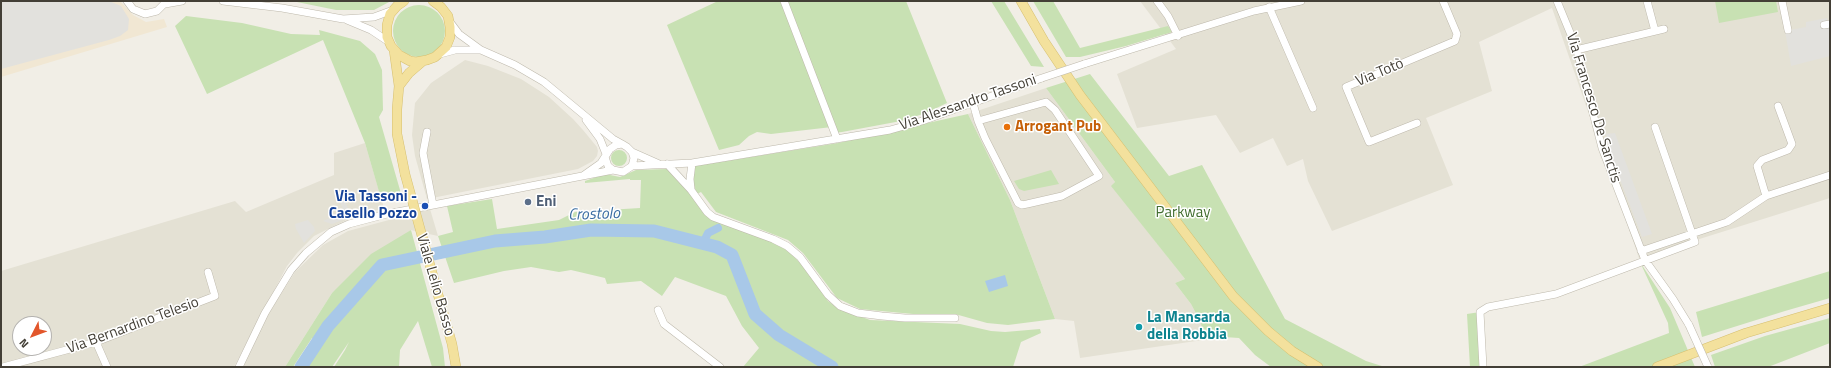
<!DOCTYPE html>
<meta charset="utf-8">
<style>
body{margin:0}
#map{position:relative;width:1831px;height:368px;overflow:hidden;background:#f1eee6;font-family:"Titillium Web",sans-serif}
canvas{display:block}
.frame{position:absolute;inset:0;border:2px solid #433f36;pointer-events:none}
.north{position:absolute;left:12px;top:316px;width:40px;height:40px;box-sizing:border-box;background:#fff;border:1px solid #b4b2af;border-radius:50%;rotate:228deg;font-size:11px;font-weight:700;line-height:16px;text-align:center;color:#433f36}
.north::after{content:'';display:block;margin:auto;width:14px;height:18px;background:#e2562b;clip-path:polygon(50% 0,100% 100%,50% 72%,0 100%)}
</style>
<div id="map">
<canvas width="1831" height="368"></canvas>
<div class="frame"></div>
<div class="north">N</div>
</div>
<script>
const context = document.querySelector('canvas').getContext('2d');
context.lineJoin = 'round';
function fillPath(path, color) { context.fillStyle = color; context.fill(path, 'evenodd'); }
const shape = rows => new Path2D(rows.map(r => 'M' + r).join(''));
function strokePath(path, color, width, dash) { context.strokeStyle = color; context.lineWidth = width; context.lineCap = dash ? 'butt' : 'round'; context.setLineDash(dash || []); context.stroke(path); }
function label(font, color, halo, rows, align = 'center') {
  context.font = font + ' "Titillium Web",sans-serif'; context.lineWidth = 3; context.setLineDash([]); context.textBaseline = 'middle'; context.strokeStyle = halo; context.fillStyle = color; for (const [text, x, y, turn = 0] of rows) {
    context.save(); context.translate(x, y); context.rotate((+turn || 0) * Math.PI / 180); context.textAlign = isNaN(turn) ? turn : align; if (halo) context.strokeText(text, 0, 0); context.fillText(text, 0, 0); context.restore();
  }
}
fillPath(shape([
 [1140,1,1830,1,1830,198,1639,258,1552,8,1479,42,1492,91,1426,118,1453,185,1332,231,1308,181,1303,159,1287,166,1273,138,1240,153,1216,115,1137,128,1117,74,1176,49],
 [465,60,488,66,521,79,549,97,573,119,583,130,597,147,598,151,597,156,593,161,578,169,427,199,415,156,412,135,415,103,431,83],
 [1046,88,1115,182,1112,186,1185,279,1175,283,1191,304,1201,323,1203,340,1080,358,1074,321,1055,319,1010,200,968,114],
 [365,143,384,208,353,217,334,226,314,236,297,253,287,266,234,367,1,367,1,271,235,201,246,212,334,175,334,153],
 [20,324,44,324,44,348,20,348],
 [430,209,438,236,411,230,332,293,285,367,242,367,266,318,295,272,323,245,348,231]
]), '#e4e1d4');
fillPath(shape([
 [1,1,120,1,133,15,146,22,164,19,167,27,1,77]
]), '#f1e7d3');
fillPath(shape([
 [292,1,391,1,374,10,336,10],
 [718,1,906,1,947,103,926,113,901,121,842,132,834,133,832,127,771,134,757,132,749,136,739,145,719,150,667,25],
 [991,1,1004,1,1044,67,1031,66],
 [1033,1,1053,1,1080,48,1168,26,1172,32,1126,46,1080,57,1066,57],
 [1715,1,1776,1,1778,12,1719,23],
 '393 31a26 26 0 1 1 52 0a26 26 0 1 1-52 0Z',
 [186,16,242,23,291,34,320,35,319,30,360,41,375,54,382,70,383,110,379,117,402,197,382,202,365,143,323,40,207,94,175,26],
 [1090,74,1169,176,1202,165,1285,319,1366,361,1385,367,1271,367,1255,355,1239,338,1224,337,1203,340,1201,323,1191,304,1175,283,1185,279,1111,186,1115,182,1046,88],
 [968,114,1010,200,1055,319,1008,325,987,323,955,314,913,314,860,309,837,298,803,253,788,240,716,212,701,192,697,194,693,183,695,166,838,143],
 '611 158a8 8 0 1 1 16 0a8 8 0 1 1-16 0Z',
 [667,169,676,176,706,214,779,245,791,253,808,272,828,301,836,307,870,320,960,324,991,331,1005,332,1040,329,1041,333,1021,342,1013,367,743,367,759,348,742,326,726,296,675,277,662,296,641,281,607,284,605,278,571,270,559,272,531,267,504,271,454,283,438,236,453,232,447,206,492,199,497,229,559,220,575,212,640,208,641,180,630,180,630,179,585,183,585,181,605,174,620,177,636,170],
 [1051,170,1059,184,1024,191,1019,189,1014,181],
 [411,230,443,348,445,367,432,367,418,321,400,350,399,367,334,367,345,350,349,342,332,367,305,367,320,343,312,338,293,367,285,367,332,293,371,254],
 [1640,262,1670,308,1695,367,1579,367,1669,333,1668,323],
 [1830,271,1830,298,1785,311,1702,337,1696,312],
 [1480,312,1483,367,1470,367,1467,314],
 [1830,318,1830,343,1768,367,1715,367,1711,355,1765,336]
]), '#c8e1b3');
fillPath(shape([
 [1,1,109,1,121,6,129,19,128,30,120,36,109,40,1,69],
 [1827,18,1830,33,1830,56,1791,66,1785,31,1806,27,1806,22],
 [1615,133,1652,234,1642,237,1621,182,1608,146,1606,134],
 [345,200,351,217,332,224,323,221,344,211,340,202],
 [308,220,314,227,315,231,304,243,296,229,295,224]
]), '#e2e1dd');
fillPath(shape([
 [1005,275,1008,286,989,292,985,281]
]), '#a8c8e8');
strokePath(shape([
 [703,243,708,233,718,228]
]), '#a8c8e8', 8);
strokePath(shape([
 [301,367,328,326,382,265,495,241,545,237,591,230,654,231,717,247,732,255,755,314,779,335,832,367]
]), '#a8c8e8', 13);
const minor = shape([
 [127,1,133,9,145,14,157,11,167,1],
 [223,1,282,8,343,19,374,17,393,10],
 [784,1,837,139],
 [1157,1,1168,16,1178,36],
 [1557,1,1576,47,1602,148,1645,260,1673,299,1689,325],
 [1647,1,1655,31],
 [1782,1,1788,30],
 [165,4,182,1],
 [1269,7,1313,108],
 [347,20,371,30,389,42],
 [450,22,459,34,481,50,515,65,544,82,613,139,622,144],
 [1824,25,1830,24],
 [1576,50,1664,29],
 [440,54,455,50,481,50],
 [1084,64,1254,11,1301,1],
 [973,103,978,121,985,138,1018,203,1022,205,1027,204,1062,196,1099,176,1055,110,1046,102,978,121],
 [586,120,600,139,606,154],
 [1417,123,1369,142,1346,87,1455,41,1457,34,1443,1],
 [427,132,423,153,433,205],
 [605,157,608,166,613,170,623,172,632,166,634,158,632,152],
 [667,164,691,190,707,212,713,217,773,239,787,246,800,257,828,295,840,306,858,313,882,316,905,318,955,318],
 [632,166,692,163,890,130,922,121,1042,78],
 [584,175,601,163,610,149,616,145,622,144,627,147,632,152,659,164],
 [691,189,690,179,692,163],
 [1766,196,1757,166,1762,160,1788,150,1792,144,1778,106],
 [1641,251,1727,222,1766,196,1830,175],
 [658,310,664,324,720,367],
 [96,342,107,367],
 [3,367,96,342,215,296,208,272],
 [239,367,265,313,291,270,306,253,331,232,349,224,387,214,613,170],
 [1483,367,1480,312,1488,307,1556,294,1695,242,1655,127]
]);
const major = shape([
 [404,1,397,6,390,14,387,25,387,37,391,46,399,55,410,61,416,62,427,60,435,57,446,47,450,37,450,27,448,16,441,7,433,1],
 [1021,1,1044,41,1080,95,1233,296,1268,331,1292,351,1318,367],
 [394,50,399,86,397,109,397,134,405,174],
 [399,86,409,73,423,61],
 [439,298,452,344,456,367],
 [1657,367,1746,333,1830,308]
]);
strokePath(minor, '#beb9ac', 8);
strokePath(major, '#d6bf6f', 10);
strokePath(minor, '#fff', 7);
strokePath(major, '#f3e19d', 9);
const minorBridge = shape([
 [1042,78,1084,64],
 [1689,325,1708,367]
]);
const majorBridge = shape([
 [405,174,439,298]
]);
strokePath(minorBridge, '#beb9ac', 8, []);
strokePath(majorBridge, '#d6bf6f', 10, []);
strokePath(minorBridge, '#fff', 7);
strokePath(majorBridge, '#f3e19d', 9);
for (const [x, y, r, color] of [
 [1007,127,4,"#e8710a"],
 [528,202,4,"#5c6f8a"],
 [425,206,4,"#1a4fb4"],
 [1139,327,4,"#0f9aa8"]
]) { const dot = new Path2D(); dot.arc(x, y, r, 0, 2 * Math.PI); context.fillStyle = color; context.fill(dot); strokePath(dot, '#fff', 1.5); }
label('15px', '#433f36', '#fff', [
 ["Via Totò",1380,73,-23],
 ["Via Alessandro Tassoni",968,103,-19],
 ["Via Francesco De Sanctis",1593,108,73],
 ["Viale Lelio Basso",435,285,74],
 ["Via Bernardino Telesio",133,326,-20]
]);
label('bold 15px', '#c56008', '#fff', [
 ["Arrogant Pub",1015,127]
], 'left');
label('bold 15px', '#164399', '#fff', [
 ["Via Tassoni -",417,197],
 ["Casello Pozzo",417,214]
], 'right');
label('bold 15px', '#4e5e75', '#fff', [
 ["Eni",536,202]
], 'left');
label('15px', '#426e30', '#fff', [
 ["Parkway",1183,213]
]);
label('bold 15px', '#0d838f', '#fff', [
 ["La Mansarda",1147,318],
 ["della Robbia",1147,335]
], 'left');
label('italic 16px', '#3b6ea2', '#fff', [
 ["Crostolo",594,215,-2]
]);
</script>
